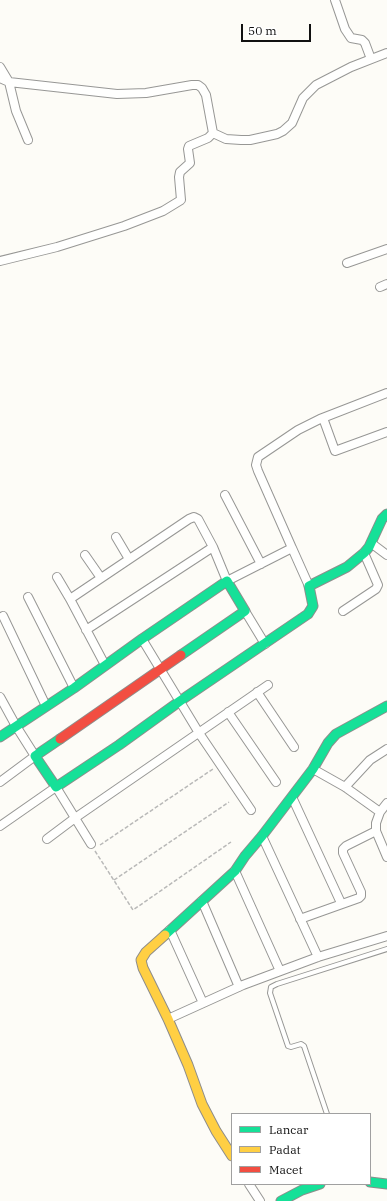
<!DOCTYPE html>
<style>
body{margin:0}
#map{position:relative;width:387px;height:1201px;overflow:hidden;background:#fdfcf7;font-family:"IBM Plex Serif",serif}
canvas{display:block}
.legend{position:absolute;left:231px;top:1113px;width:140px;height:72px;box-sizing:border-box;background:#fff;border:1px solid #a0a0a0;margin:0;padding:5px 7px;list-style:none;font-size:12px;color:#111}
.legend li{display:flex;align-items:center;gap:8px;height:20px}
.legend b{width:20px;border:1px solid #a0a0a0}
.scale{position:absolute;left:241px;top:24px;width:70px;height:18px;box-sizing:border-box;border:2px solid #111;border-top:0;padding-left:5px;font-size:12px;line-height:14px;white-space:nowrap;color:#111;-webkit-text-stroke:3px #fff;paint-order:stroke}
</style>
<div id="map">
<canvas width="387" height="1201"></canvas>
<ul class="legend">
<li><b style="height:5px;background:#16e098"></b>Lancar</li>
<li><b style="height:5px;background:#ffcf43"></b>Padat</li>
<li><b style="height:5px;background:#f24e42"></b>Macet</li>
</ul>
<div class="scale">50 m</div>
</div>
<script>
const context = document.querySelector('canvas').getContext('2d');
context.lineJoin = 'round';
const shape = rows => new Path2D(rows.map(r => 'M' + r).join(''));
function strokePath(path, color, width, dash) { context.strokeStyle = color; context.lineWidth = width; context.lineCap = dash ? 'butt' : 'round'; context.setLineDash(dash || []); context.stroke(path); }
const lane = shape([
 [327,1114,304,1046,301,1044,291,1047,288,1046,287,1043,270,993,271,987,277,984,387,949]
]);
const street = shape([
 [335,0,345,29,351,38,362,40,365,43,371,59],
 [0,67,9,82,16,111,28,140],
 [0,78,9,82,117,94,146,93,192,85,198,85,202,88,206,95,213,133],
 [213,133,226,139,241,140,250,140,277,134,283,131,292,123,303,98,316,85,351,67,387,53],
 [0,261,57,247,124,226,163,211,181,200,179,177,180,172,190,163,188,149,189,146,208,138,213,133],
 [347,263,387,249],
 [380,287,387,284],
 [323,418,335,451,387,432],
 [225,495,261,564],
 [116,537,129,559],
 [371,543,387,555],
 [292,548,309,586],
 [85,555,101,578],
 [57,577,70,599,105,665],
 [28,597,74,688],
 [70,599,189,519,194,517,198,519,213,547,227,581,292,548,258,471,256,465,258,457,298,430,320,419,387,393],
 [245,611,265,644],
 [343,611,376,589,378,585,364,553],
 [3,616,46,706],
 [86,630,213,547],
 [142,639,199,733,251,810],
 [257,692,294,747],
 [0,697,16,726,35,756,0,782],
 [228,712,276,782],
 [313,769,345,787,380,812],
 [345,787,370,760,387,749],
 [292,797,341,903],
 [387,803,380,812,376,823,376,831,387,857],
 [0,826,56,787,91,844],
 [262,836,318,957],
 [47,839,75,818,268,685],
 [235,871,280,971],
 [202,901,239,987],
 [300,919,359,898,361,896,361,892,343,853,343,849,346,846,376,831],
 [170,930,203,1003],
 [168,1019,243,985,318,957,387,936],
 [249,1184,260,1201]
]);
const fast = shape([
 [0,737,74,688,142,639,227,581,245,611,181,655],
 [60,739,35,756,56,787,119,745,180,701,308,614,313,606,309,586,347,567,364,553,369,547,382,519,387,514],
 [165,935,235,871,245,856,262,836,313,769,328,743,336,734,387,706],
 [370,1182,387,1184],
 [281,1201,302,1190,320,1184]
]);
const slow = shape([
 [165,935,146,952,141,960,143,968,168,1019,188,1065,202,1104,216,1131,232,1156]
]);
const jam = shape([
 [60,739,181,655]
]);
strokePath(lane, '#979795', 6);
strokePath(street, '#979795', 10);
strokePath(fast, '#8e8d8b', 11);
strokePath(slow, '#8e8d8b', 11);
strokePath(jam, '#8e8d8b', 11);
strokePath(shape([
 [100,845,213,769],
 [95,851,133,910,231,842],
 [114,880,229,802]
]), '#b9b9b8', 1.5, [4, 2]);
strokePath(lane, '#fffffe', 4);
strokePath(street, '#fffffe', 8);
strokePath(fast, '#16e098', 9);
strokePath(slow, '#ffcf43', 9);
strokePath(jam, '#f24e42', 9);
</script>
